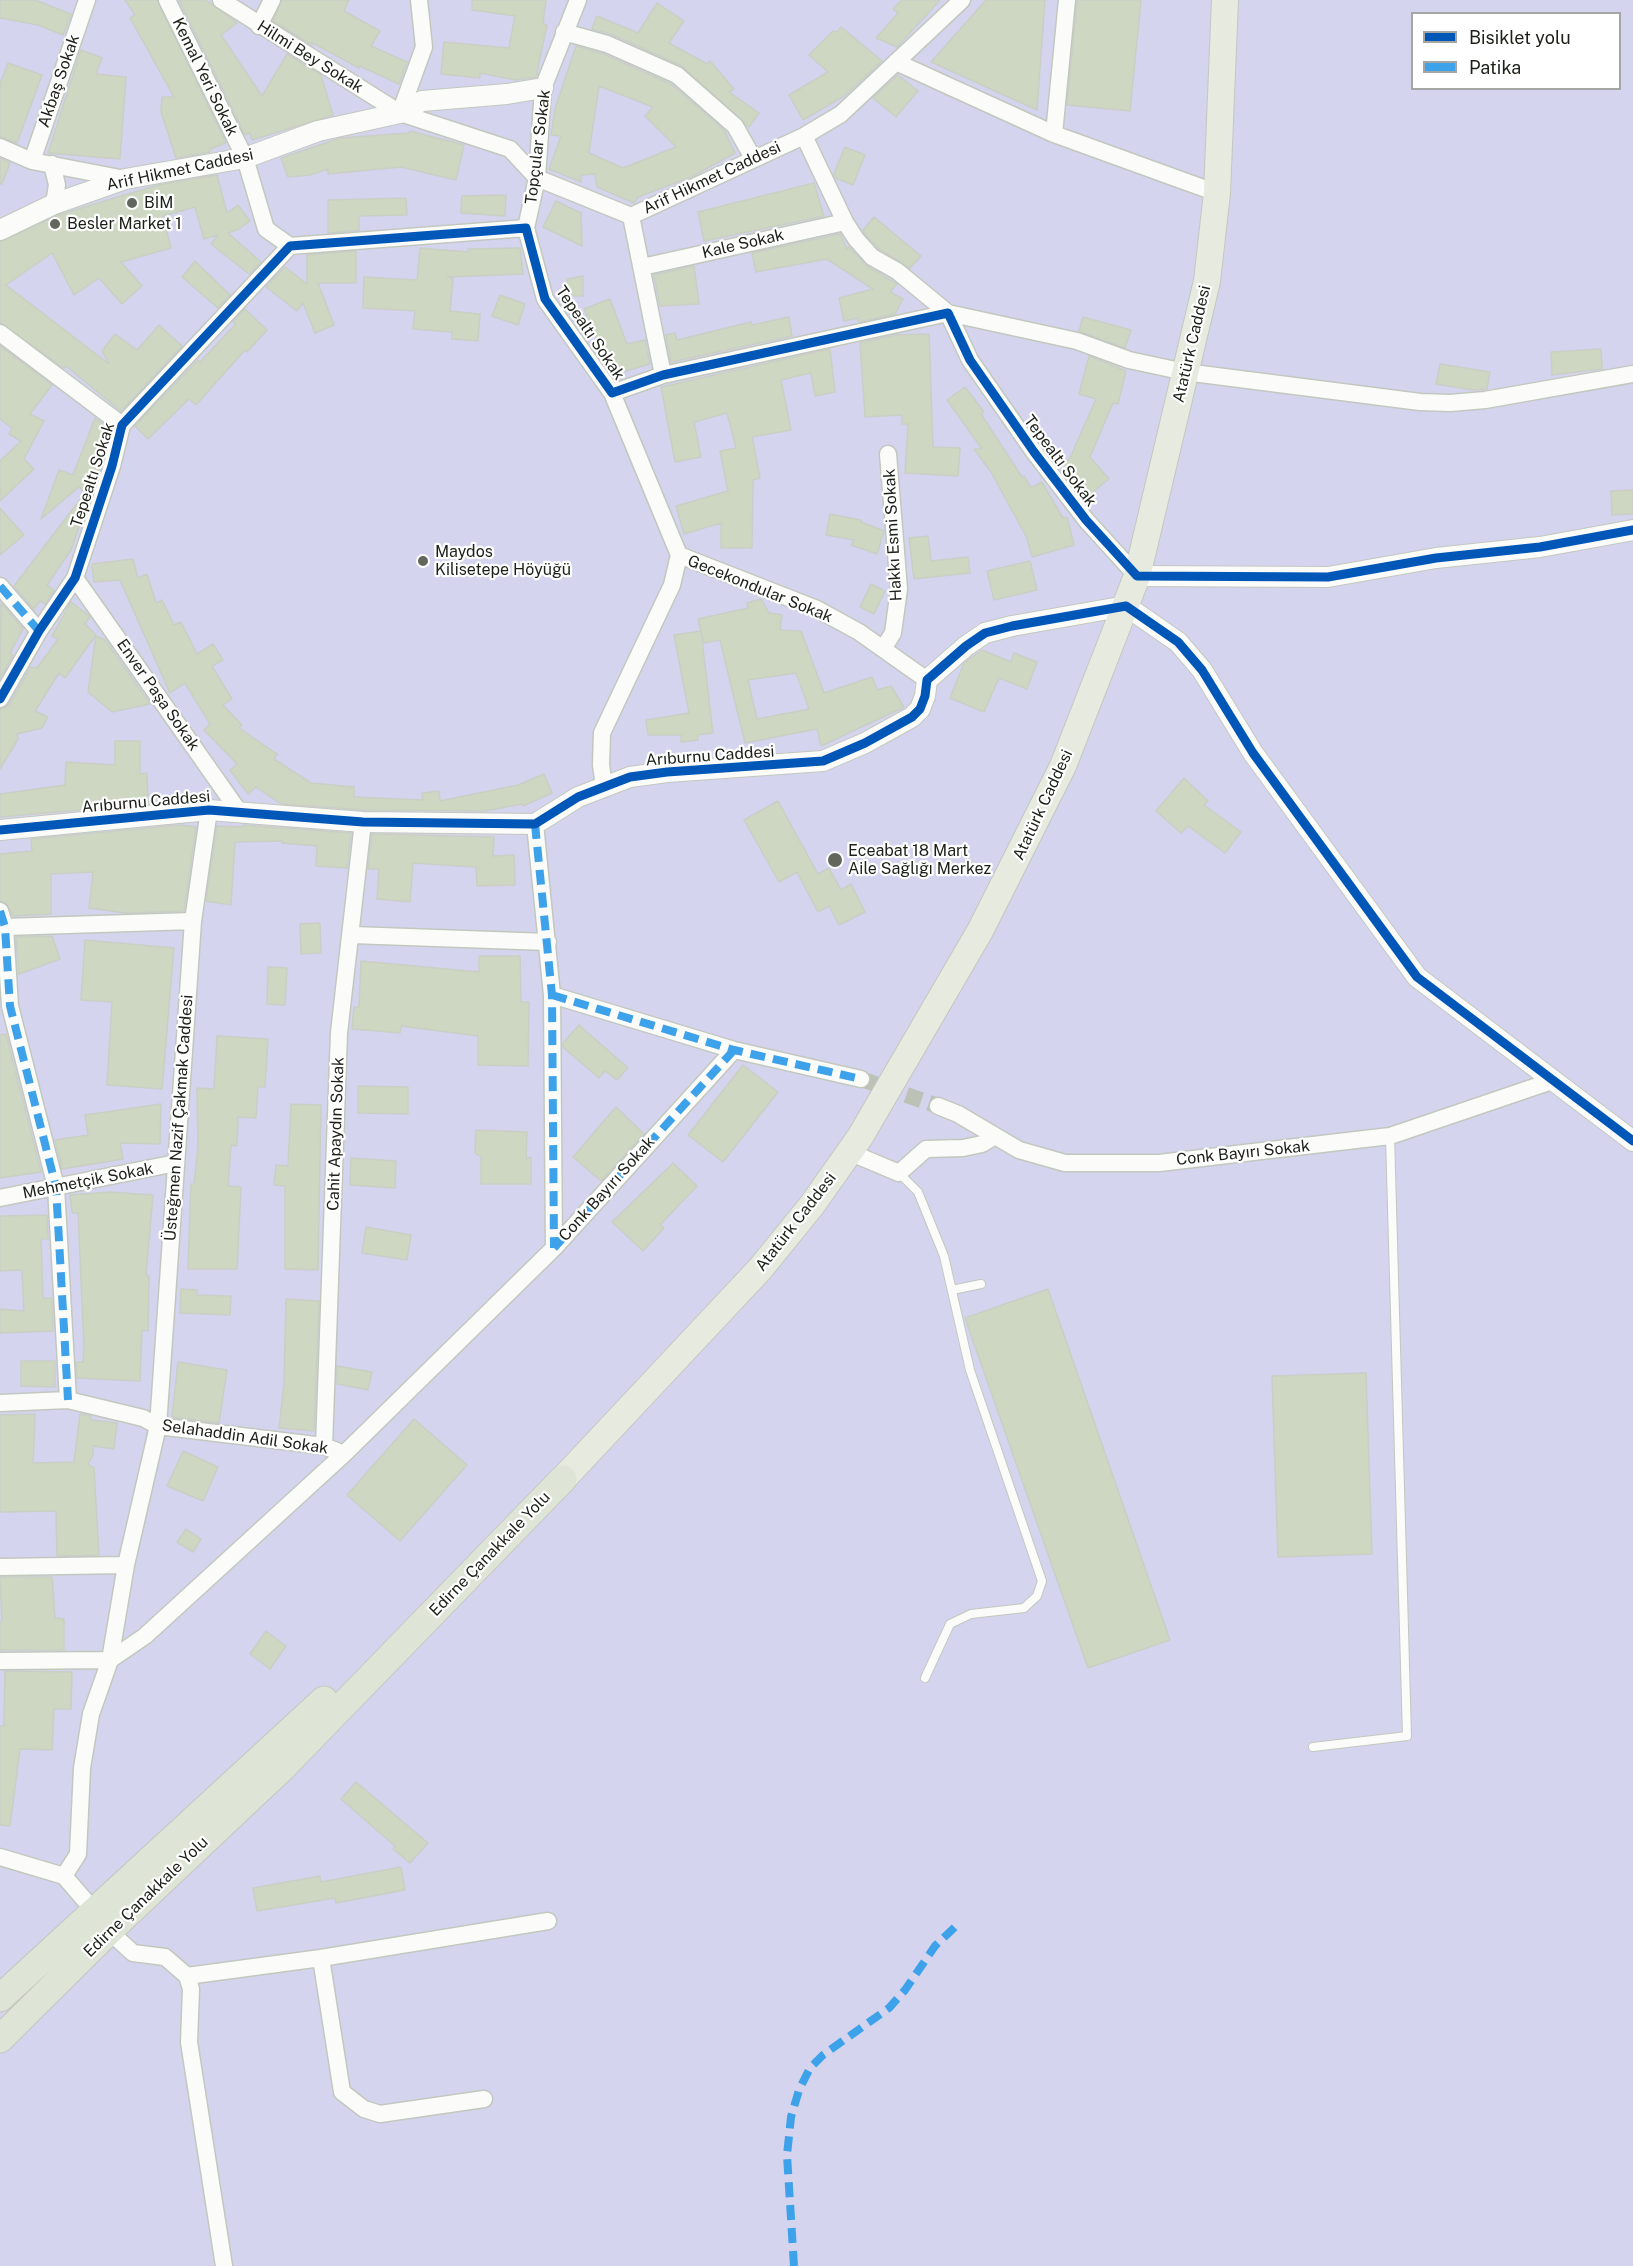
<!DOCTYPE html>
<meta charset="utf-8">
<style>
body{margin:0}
#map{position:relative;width:1633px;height:2266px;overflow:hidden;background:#e4eade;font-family:"Public Sans",sans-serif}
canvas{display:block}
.legend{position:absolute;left:1411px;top:12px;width:210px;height:78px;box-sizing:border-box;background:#fff;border:2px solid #a4a6a3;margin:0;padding:8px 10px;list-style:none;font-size:18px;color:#1c2018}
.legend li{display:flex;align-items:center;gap:12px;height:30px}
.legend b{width:30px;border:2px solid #a4a6a3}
</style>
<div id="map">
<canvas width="1633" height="2266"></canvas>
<ul class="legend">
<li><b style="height:8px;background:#0057b8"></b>Bisiklet yolu</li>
<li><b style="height:8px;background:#3da2ea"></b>Patika</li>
</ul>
</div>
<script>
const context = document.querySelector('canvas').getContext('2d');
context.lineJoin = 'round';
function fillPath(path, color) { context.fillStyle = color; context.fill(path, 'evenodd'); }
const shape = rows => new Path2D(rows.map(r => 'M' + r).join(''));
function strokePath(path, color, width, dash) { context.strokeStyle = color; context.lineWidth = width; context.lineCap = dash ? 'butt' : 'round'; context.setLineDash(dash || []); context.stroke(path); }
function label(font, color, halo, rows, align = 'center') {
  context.font = font + ' "Public Sans",sans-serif'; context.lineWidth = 4.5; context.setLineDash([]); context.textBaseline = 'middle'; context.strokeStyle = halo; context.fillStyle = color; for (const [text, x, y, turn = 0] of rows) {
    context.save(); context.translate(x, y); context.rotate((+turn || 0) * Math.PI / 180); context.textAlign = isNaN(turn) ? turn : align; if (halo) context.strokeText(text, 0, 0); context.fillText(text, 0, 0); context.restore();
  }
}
fillPath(shape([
 [0,0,1633,0,1633,2266,0,2266],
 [1412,14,1620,14,1620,88,1412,88]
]), '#d4d4ef');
const building = shape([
 [0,0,35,0,71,14,63,35,38,25,0,18,0,0],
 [125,0,157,0,226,143,210,149,210,152,176,158,161,112,162,97,174,97,130,18,135,15,125,0],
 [179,0,206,0,237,23,221,35,262,96,287,54,321,75,333,115,252,140,250,133,245,135,179,0],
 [282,0,349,0,344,11,380,31,371,46,407,62,399,84,360,66,359,68,311,42,312,45,273,21,282,0],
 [472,0,546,0,543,24,547,25,536,77,516,80,480,73,480,78,441,74,444,42,509,48,515,16,472,10,472,0],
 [902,0,940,0,897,47,876,38,898,13,893,9,902,0],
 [986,0,1045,0,1037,110,931,62,986,0],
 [1077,0,1141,0,1130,111,1067,105,1077,0],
 [657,3,684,21,669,43,707,64,710,61,734,89,729,92,759,113,749,127,682,66,611,34,592,29,597,16,638,33,657,3],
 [841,27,882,61,844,96,803,120,789,95,828,72,809,55,833,31,837,32,841,27],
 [576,46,603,54,671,84,724,130,735,153,691,177,638,197,634,203,597,187,595,174,581,175,581,182,549,169,561,136,551,135,555,109,576,46],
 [599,86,653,107,645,116,676,147,623,168,589,153,599,86],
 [81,50,102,58,96,74,126,77,120,159,48,153,81,50],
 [8,63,42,75,17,143,0,137,0,84,8,63],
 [898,75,918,91,896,117,873,98,898,75],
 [410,131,464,145,456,180,401,167,328,174,328,169,310,175,288,177,281,158,340,138,409,133,410,131],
 [845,147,865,155,853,185,836,178,834,174,845,147],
 [0,158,10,163,2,184,0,184,0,158],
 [217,175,227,213,238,205,250,221,239,229,228,233,261,262,249,274,211,244,218,235,204,239,195,207,163,216,171,248,121,262,142,286,122,304,99,278,74,295,52,253,6,285,109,364,102,351,115,334,137,350,159,325,182,346,121,411,66,366,64,368,0,323,0,242,58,215,158,185,217,175],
 [814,183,824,216,704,241,698,212,814,183],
 [506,195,505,216,461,213,462,196,506,195],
 [406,198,407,215,359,216,359,230,328,233,328,200,406,198],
 [556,201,581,213,582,246,543,227,556,201],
 [874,217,921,256,910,268,879,249,864,233,863,230,874,217],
 [840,234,847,249,849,247,867,266,897,284,890,292,903,299,895,314,859,322,858,318,844,321,839,298,873,289,827,259,756,272,752,253,840,234],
 [420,248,468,252,468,249,520,248,523,274,447,277,453,278,450,311,480,314,478,341,452,339,452,332,413,329,415,311,363,308,364,277,417,280,420,248],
 [356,251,356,283,318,283,334,325,315,333,303,303,297,311,266,287,285,267,307,284,307,255,356,251],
 [195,261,230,295,218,308,182,277,195,261],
 [694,266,699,304,660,306,654,275,694,266],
 [583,276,583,296,567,296,567,279,583,276],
 [500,295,525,304,518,325,492,316,500,295],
 [610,299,627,344,645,340,650,364,612,375,584,309,610,299],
 [245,309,267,330,247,352,245,350,196,405,189,399,148,439,135,426,198,360,200,362,236,324,233,322,245,309],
 [789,317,792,336,671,362,666,335,675,333,677,340,751,322,752,325,789,317],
 [1083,317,1131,330,1125,348,1079,331,1083,317],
 [929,334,933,447,960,448,958,476,905,473,908,424,902,424,902,415,865,417,860,343,896,335,929,334],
 [0,346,52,385,30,414,44,421,24,459,34,469,0,501,0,461,21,441,9,434,12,428,0,419,0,346],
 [830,349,835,392,815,396,811,373,781,380,791,430,752,437,760,478,753,480,752,548,721,548,721,523,684,534,676,506,728,491,720,451,736,448,727,413,694,422,701,457,675,462,661,387,830,349],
 [1601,349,1602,369,1552,375,1551,352,1601,349],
 [1089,356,1126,371,1118,404,1113,403,1090,457,1109,479,1088,496,1065,469,1065,463,1070,458,1096,399,1079,394,1089,356],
 [1440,364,1490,372,1487,389,1473,390,1436,384,1440,364],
 [965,387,984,412,981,414,1022,477,1024,476,1031,488,1042,482,1063,518,1067,517,1074,545,1032,557,1027,538,991,472,974,449,982,449,947,400,965,387],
 [95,418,110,429,104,453,71,550,47,585,54,590,45,604,40,601,34,609,14,586,85,493,79,487,41,519,59,470,73,475,95,418],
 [1633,490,1633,514,1612,515,1611,491,1633,490],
 [0,508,24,535,0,555,0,508],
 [830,514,861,520,861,522,884,531,877,554,851,545,854,540,826,535,830,514],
 [928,536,931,561,968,557,970,573,914,579,909,538,928,536],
 [133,559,138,578,147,574,156,603,162,600,174,625,181,622,197,654,213,644,223,660,212,666,232,699,223,705,242,725,239,728,277,754,274,759,311,783,354,787,354,797,423,800,422,793,439,791,440,801,518,785,544,774,552,793,523,806,522,804,485,811,364,810,281,804,256,787,248,794,230,770,237,764,204,730,210,724,185,683,170,693,120,580,94,582,92,564,133,559],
 [1030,561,1037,590,994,600,987,571,1030,561],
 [871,584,885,591,874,614,860,607,871,584],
 [761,599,769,613,782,615,780,630,801,631,824,693,872,677,877,690,891,686,904,707,821,746,817,729,745,743,720,640,704,643,698,619,748,608,747,603,761,599],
 [796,673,809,709,757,719,748,680,796,673],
 [71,602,87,614,90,617,85,624,96,635,65,678,59,673,35,711,48,717,42,728,17,734,18,739,0,769,0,709,9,705,31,667,37,668,58,639,52,636,71,602],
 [1,603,23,629,10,653,13,655,0,678,1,603],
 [701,631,713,733,698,735,698,740,681,742,681,735,648,735,646,720,689,713,674,635,701,631],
 [96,636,105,640,150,704,112,712,88,692,96,636],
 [982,650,1011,662,1014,653,1037,662,1027,689,999,678,984,712,950,698,964,663,982,650],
 [115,741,140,741,140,774,147,773,148,804,0,817,0,794,65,785,66,762,115,765,115,741],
 [1184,778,1208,801,1204,805,1241,832,1225,853,1188,826,1181,833,1156,811,1184,778],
 [778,801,818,874,829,868,841,890,851,884,865,912,839,925,829,906,818,912,797,872,779,882,744,820,778,801],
 [180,825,196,827,184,911,126,913,89,908,93,872,51,874,51,914,13,916,7,904,0,901,0,854,32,851,31,839,180,825],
 [243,825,351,833,347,868,316,866,317,846,282,843,283,841,235,842,231,905,206,901,217,826,243,827,243,825],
 [372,834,494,837,493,856,514,855,515,885,477,886,476,867,413,863,410,902,377,899,379,869,368,869,372,834],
 [320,923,321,953,301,954,300,924,320,923],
 [52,936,60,959,19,974,16,937,52,936],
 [85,940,174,948,162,1089,107,1085,112,1002,81,1000,85,940],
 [479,956,520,956,521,1002,529,1002,528,1066,478,1065,478,1036,401,1026,400,1033,352,1029,354,1007,359,1007,361,961,479,972,479,956],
 [268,967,287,968,285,1005,267,1004,268,967],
 [579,1025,628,1068,617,1080,605,1071,599,1078,563,1047,563,1043,579,1025],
 [6,1034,41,1172,0,1178,0,1035,6,1034],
 [217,1036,268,1039,265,1087,258,1087,256,1118,238,1117,237,1146,231,1145,228,1186,241,1187,237,1269,188,1269,191,1184,194,1184,198,1148,197,1088,214,1089,217,1036],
 [743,1065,778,1092,723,1162,688,1135,743,1065],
 [358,1086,408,1087,408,1114,358,1113,358,1086],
 [161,1104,160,1144,120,1143,123,1159,62,1169,55,1140,88,1135,85,1115,161,1104],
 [291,1104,321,1105,318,1270,285,1269,285,1186,274,1185,276,1165,288,1166,291,1104],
 [616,1107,644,1134,601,1181,573,1157,616,1107],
 [476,1130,527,1132,526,1159,531,1157,531,1184,481,1184,481,1157,475,1153,476,1130],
 [351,1158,396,1161,395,1188,350,1185,351,1158],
 [673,1163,697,1186,660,1225,664,1228,643,1251,612,1222,673,1163],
 [110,1192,153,1195,146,1275,149,1276,148,1331,142,1330,140,1381,77,1378,76,1362,83,1362,84,1346,78,1213,72,1213,70,1195,110,1192],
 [47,1215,48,1239,41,1239,43,1298,52,1298,53,1331,0,1333,0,1309,24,1311,22,1270,0,1271,0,1216,47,1215],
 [366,1227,411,1235,407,1260,362,1253,366,1227],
 [181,1289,197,1290,197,1295,231,1296,230,1315,180,1313,181,1289],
 [1048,1289,1170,1640,1088,1668,965,1318,1048,1289],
 [286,1299,319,1301,314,1431,279,1428,284,1384,286,1299],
 [21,1361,55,1361,55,1387,21,1386,21,1361],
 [178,1362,227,1370,219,1423,172,1417,178,1362],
 [337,1366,372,1372,368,1390,337,1384,337,1366],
 [1366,1373,1372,1554,1278,1557,1272,1376,1366,1373],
 [35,1414,33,1463,74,1462,80,1414,91,1416,91,1420,117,1423,114,1449,93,1446,93,1455,88,1464,94,1468,99,1555,57,1556,56,1511,0,1512,0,1415,35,1414],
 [414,1419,467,1465,400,1541,347,1495,414,1419],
 [183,1451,218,1467,203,1501,167,1486,183,1451],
 [186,1529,201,1539,193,1552,177,1542,186,1529],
 [0,1577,52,1577,55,1618,64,1619,64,1650,0,1650,0,1622,2,1622,0,1577],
 [266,1631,286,1646,270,1669,250,1654,266,1631],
 [5,1671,72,1672,71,1709,54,1709,52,1750,20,1749,10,1826,0,1825,0,1726,4,1726,5,1671],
 [356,1782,428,1843,410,1863,393,1849,395,1846,341,1799,356,1782],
 [401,1867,405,1890,336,1903,335,1898,257,1911,253,1888,320,1876,321,1882,401,1867]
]);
fillPath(building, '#ced7c2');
strokePath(building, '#cacfc5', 1.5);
strokePath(shape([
 [861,1079,938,1106]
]), '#bcc2b6', 16, [16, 8]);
const service = shape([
 [899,1173,918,1192,944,1256,970,1370,1042,1581,1037,1596,1024,1608,971,1614,950,1624,925,1678],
 [952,1290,981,1284],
 [1313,1747,1407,1736,1390,1136]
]);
const minor = shape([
 [167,0,245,158,266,229,290,246],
 [221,0,400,113,510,149,537,178,631,216,804,136,841,114,962,0],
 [1067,0,1054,134,1217,193],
 [259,26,272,0],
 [564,32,607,44,677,75,735,126,753,158],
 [896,62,1054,134],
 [400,113,424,47,419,0],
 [804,136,845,222,856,239,872,257,897,271,948,313,1077,341,1129,360,1185,372,1420,402,1450,403,1485,400,1633,374],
 [0,147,32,161,125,179],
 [32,161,87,0],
 [52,164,57,185,54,204],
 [631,216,663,375],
 [526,228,537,178,543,88,578,0],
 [642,267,845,222],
 [0,333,122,425],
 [612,393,679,555,817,609,859,632,927,680],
 [75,578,240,813],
 [0,586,39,631],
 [883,649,893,633,899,589,888,454],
 [0,699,39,631,75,578,112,466,122,425,290,246,526,228,545,299,612,393,663,375,948,313,970,360,1034,452,1086,520,1137,576],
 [604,786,601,765,602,733,672,585,679,555],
 [535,824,552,995,554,1248],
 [0,911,5,927,10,1006,56,1187,68,1400],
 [5,927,193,921],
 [352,935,548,942],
 [552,995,734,1050,861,1079],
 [938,1106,958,1114,1019,1150,1065,1163,1159,1163,1390,1136,1552,1081],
 [849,1152,899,1173,926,1149,963,1148,982,1144,995,1136],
 [0,1198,176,1163],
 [0,1403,68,1400,143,1418,158,1426,324,1446,344,1454,554,1248,734,1050],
 [324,1446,339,1033,363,822],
 [0,1567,126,1565],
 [0,1661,110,1660,145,1636,344,1454],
 [0,1857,64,1876,95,1912],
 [64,1876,78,1854,82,1768,91,1714,110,1660,126,1565,158,1426,193,921,209,810],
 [109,1931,133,1953,165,1957,187,1976,191,1989,189,2042,224,2266],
 [321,1958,342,2092,364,2109,380,2114,484,2099],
 [187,1976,321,1958,548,1921]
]);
const tertiary = shape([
 [0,230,54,204,125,179,245,158,318,131,400,113,422,101,507,94,543,88],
 [1137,576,1328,577,1436,558,1540,547,1633,530],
 [0,830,209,810,363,822,535,824,578,797,630,777,667,772,823,761,865,743,912,717,920,709,925,696,927,680,966,646,985,633,1012,626,1126,606,1178,642,1202,670,1253,753,1417,977,1633,1141]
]);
const primary = shape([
 [563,1479,760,1269,812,1205,860,1137,980,931,1063,766,1137,576,1207,281,1217,193,1225,0]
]);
const trunk = shape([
 [0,1998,324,1700],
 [0,2039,109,1931,281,1769,563,1479]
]);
strokePath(service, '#c3c8be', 10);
strokePath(minor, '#c3c8be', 19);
strokePath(tertiary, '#c3c8be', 22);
strokePath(primary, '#c4c7c0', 28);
strokePath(trunk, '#c4c7c0', 29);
strokePath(service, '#fbfcfa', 8);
strokePath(minor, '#fbfcfa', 16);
strokePath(tertiary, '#fbfcfa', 20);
strokePath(primary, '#e6eadf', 26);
strokePath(trunk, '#dee4d6', 27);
strokePath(shape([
 [0,586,39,631],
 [535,824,552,995,554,1248],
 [0,911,5,927,10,1006,56,1187,68,1400],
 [552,995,734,1050,861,1079],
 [554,1248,734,1050],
 [794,2266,787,2155,791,2117,799,2090,810,2068,823,2055,889,2008,905,1990,935,1946,955,1927]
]), '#3da2ea', 8, [15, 8]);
strokePath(shape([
 [0,699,39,631,75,578,112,466,122,425,290,246,526,228,545,299,612,393,663,375,948,313,970,360,1034,452,1086,520,1137,576,1328,577,1436,558,1540,547,1633,530],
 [0,830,209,810,363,822,535,824,578,797,630,777,667,772,823,761,865,743,912,717,920,709,925,696,927,680,966,646,985,633,1012,626,1126,606,1178,642,1202,670,1253,753,1417,977,1633,1141]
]), '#0057b8', 9);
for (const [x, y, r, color] of [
 [132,203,6,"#62675d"],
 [55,224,6,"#62675d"],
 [423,561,6,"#62675d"],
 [835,860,8,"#62675d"]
]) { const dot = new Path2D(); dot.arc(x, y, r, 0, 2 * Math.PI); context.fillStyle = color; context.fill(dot); strokePath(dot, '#fff', 2); }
label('16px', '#1c2018', '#fff', [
 ["Hilmi Bey Sokak",310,57,32],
 ["Kemal Yeri Sokak",205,77,64],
 ["Akbaş Sokak",59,81,-71],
 ["Topçular Sokak",538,147,-83],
 ["Arif Hikmet Caddesi",180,170,-12],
 ["Arif Hikmet Caddesi",712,178,-25],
 ["Kale Sokak",743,244,-13],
 ["Tepealtı Sokak",590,333,56],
 ["Atatürk Caddesi",1192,344,-77],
 ["Tepealtı Sokak",1060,461,53],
 ["Tepealtı Sokak",93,475,-72],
 ["Hakkı Esmi Sokak",893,535,-93],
 ["Gecekondular Sokak",760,589,22],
 ["Enver Paşa Sokak",158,695,55],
 ["Arıburnu Caddesi",710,756,-4],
 ["Arıburnu Caddesi",146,802,-5],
 ["Atatürk Caddesi",1043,805,-65],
 ["Üsteğmen Nazif Çakmak Caddesi",179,1118,-86],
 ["Cahit Apaydın Sokak",336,1134,-88],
 ["Conk Bayırı Sokak",1243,1153,-6],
 ["Mehmetçik Sokak",88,1181,-11],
 ["Conk Bayırı Sokak",607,1189,-48],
 ["Atatürk Caddesi",796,1222,-52],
 ["Selahaddin Adil Sokak",245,1437,8],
 ["Edirne Çanakkale Yolu",490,1554,-46],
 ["Edirne Çanakkale Yolu",146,1897,-44]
]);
label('16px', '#1c2018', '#fff', [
 ["BİM",144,203],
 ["Besler Market 1",67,224],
 ["Maydos",435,552],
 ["Kilisetepe Höyüğü",435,570],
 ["Eceabat 18 Mart",848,851],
 ["Aile Sağlığı Merkez",848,869]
], 'left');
</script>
